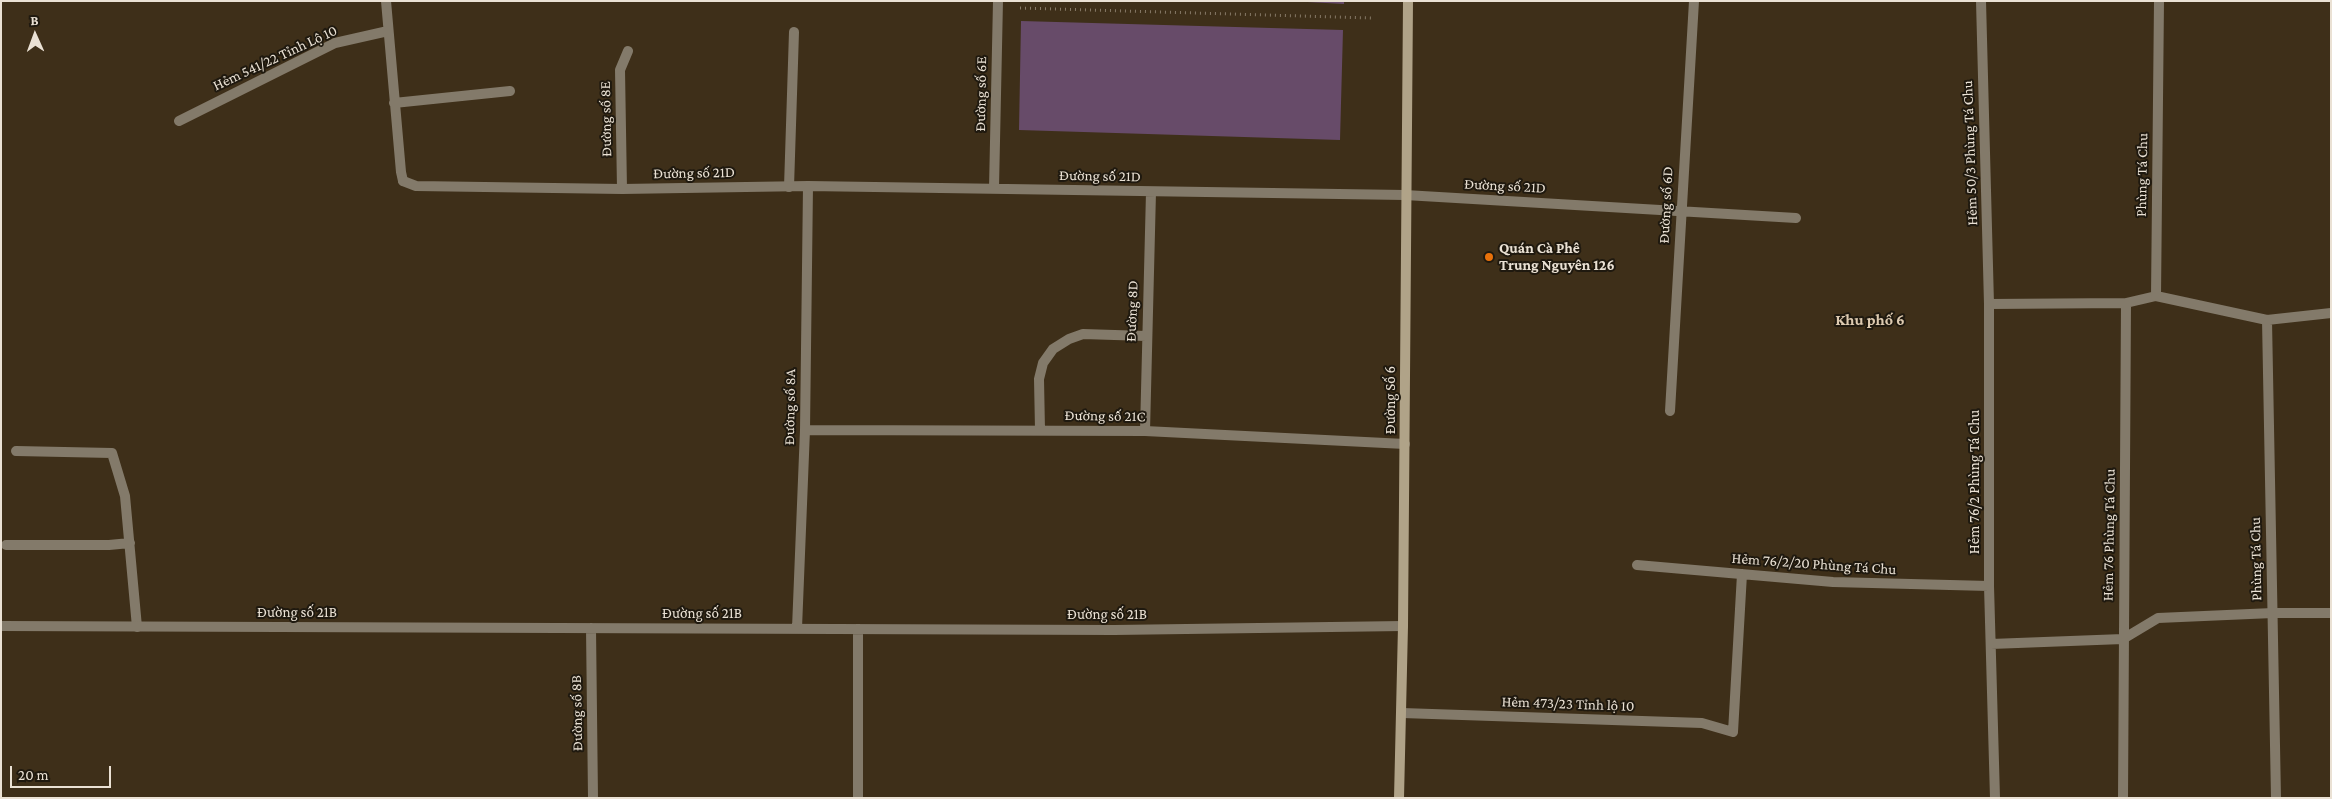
<!DOCTYPE html>
<meta charset="utf-8">
<style>
body{margin:0}
#map{position:relative;width:2332px;height:799px;overflow:hidden;background:#3e2f19;font-family:"Crimson Pro",serif}
canvas{display:block}
.frame{position:absolute;inset:0;border:2px solid #eae1d4;pointer-events:none}
.north{position:absolute;left:10px;top:10px;width:50px;height:50px;-webkit-text-stroke:4px #1f190f;paint-order:stroke;rotate:358deg;font-size:14px;font-weight:700;line-height:20px;text-align:center;color:#eae1d4}
.north::after{content:'';display:block;margin:auto;width:18px;height:22px;background:#eae1d4;clip-path:polygon(50% 0,100% 100%,50% 72%,0 100%)}
.scale{position:absolute;left:10px;top:766px;width:101px;height:22px;box-sizing:border-box;border:2px solid #eae1d4;border-top:0;padding-left:6px;font-size:15px;line-height:18px;white-space:nowrap;color:#eae1d4;-webkit-text-stroke:4px #1f190f;paint-order:stroke}
</style>
<div id="map">
<canvas width="2332" height="799"></canvas>
<div class="frame"></div>
<div class="north">B</div>
<div class="scale">20 m</div>
</div>
<script>
const context = document.querySelector('canvas').getContext('2d');
context.lineJoin = 'round';
function fillPath(path, color) { context.fillStyle = color; context.fill(path, 'evenodd'); }
const shape = rows => new Path2D(rows.map(r => 'M' + r).join(''));
function strokePath(path, color, width, dash) { context.strokeStyle = color; context.lineWidth = width; context.lineCap = dash ? 'butt' : 'round'; context.setLineDash(dash || []); context.stroke(path); }
function label(font, color, halo, rows, align = 'center') {
  context.font = font + ' "Crimson Pro",serif'; context.lineWidth = 4; context.setLineDash([]); context.textBaseline = 'middle'; context.strokeStyle = halo; context.fillStyle = color; for (const [text, x, y, turn = 0] of rows) {
    context.save(); context.translate(x, y); context.rotate((+turn || 0) * Math.PI / 180); context.textAlign = isNaN(turn) ? turn : align; if (halo) context.strokeText(text, 0, 0); context.fillText(text, 0, 0); context.restore();
  }
}
fillPath(shape([
 [1289,1,1344,1,1344,4],
 [1021,21,1343,30,1340,140,1019,130]
]), '#674b69');
strokePath(shape([
 [1020,8,1371,18]
]), '#867967', 3, [1, 4]);
strokePath(shape([
 [386,1,401,172,403,181],
 [1981,1,1989,304],
 [394,103,510,91],
 [179,121,335,43,388,31],
 [789,187,794,32],
 [622,189,620,70,628,51],
 [16,451,112,453,125,496,137,627],
 [6,545,109,545,130,543],
 [1637,565,1833,582,1989,586],
 [1991,644,2123,639,2158,618,2273,613],
 [1402,713,1702,723,1733,732,1742,574],
 [1995,798,1989,586,1989,304,2126,303],
 [2123,798,2126,303,2156,296]
]), '#837a6a', 10);
strokePath(shape([
 [2159,1,2156,296,2267,320,2276,798],
 [403,181,416,186,622,189,808,186,1405,195,1796,218],
 [994,188,998,1],
 [2267,320,2331,313],
 [1670,411,1694,1],
 [805,430,1145,431,1405,444],
 [1040,430,1039,379,1043,363,1053,349,1069,339,1083,334,1146,336],
 [1145,431,1151,192],
 [2273,613,2331,613],
 [1,626,1114,630,1403,626],
 [591,628,593,798],
 [797,628,805,430,808,186],
 [858,629,858,798]
]), '#837a6a', 10);
strokePath(shape([
 [1399,798,1403,626,1408,1]
]), '#b0a388', 10);
for (const [x, y, r, color] of [
 [1489,257,5,"#e8710a"]
]) { const dot = new Path2D(); dot.arc(x, y, r, 0, 2 * Math.PI); context.fillStyle = color; context.fill(dot); strokePath(dot, '#1f190f', 2); }
label('15px', '#eae1d4', '#1f190f', [
 ["Hẻm 541/22 Tỉnh Lộ 10",275,58,-25],
 ["Đường số 6E",981,94,-89],
 ["Đường số 8E",606,119,-91],
 ["Hẻm 50/3 Phùng Tá Chu",1970,153,-92],
 ["Đường số 21D",694,173,-1],
 ["Phùng Tá Chu",2142,175,-89],
 ["Đường số 21D",1100,176,1],
 ["Đường số 21D",1505,186,3],
 ["Đường số 6D",1666,205,-87],
 ["Đường 8D",1132,311,-88],
 ["Đường Số 6",1390,400,-90],
 ["Đường số 8A",790,407,-89],
 ["Đường số 21C",1105,416,1],
 ["Hẻm 76/2 Phùng Tá Chu",1974,482,-90],
 ["Hẻm 76 Phùng Tá Chu",2109,535,-89],
 ["Phùng Tá Chu",2256,559,-91],
 ["Hẻm 76/2/20 Phùng Tá Chu",1814,564,4],
 ["Đường số 21B",297,612],
 ["Đường số 21B",702,613],
 ["Đường số 21B",1107,614],
 ["Hẻm 473/23 Tỉnh lộ 10",1568,704,2],
 ["Đường số 8B",577,713,-91]
]);
label('bold 15px', '#eae1d4', '#1f190f', [
 ["Quán Cà Phê",1499,248],
 ["Trung Nguyên 126",1499,265]
], 'left');
label('bold 16px', '#ddcab0', '#1f190f', [
 ["Khu phố 6",1870,320]
]);
</script>
